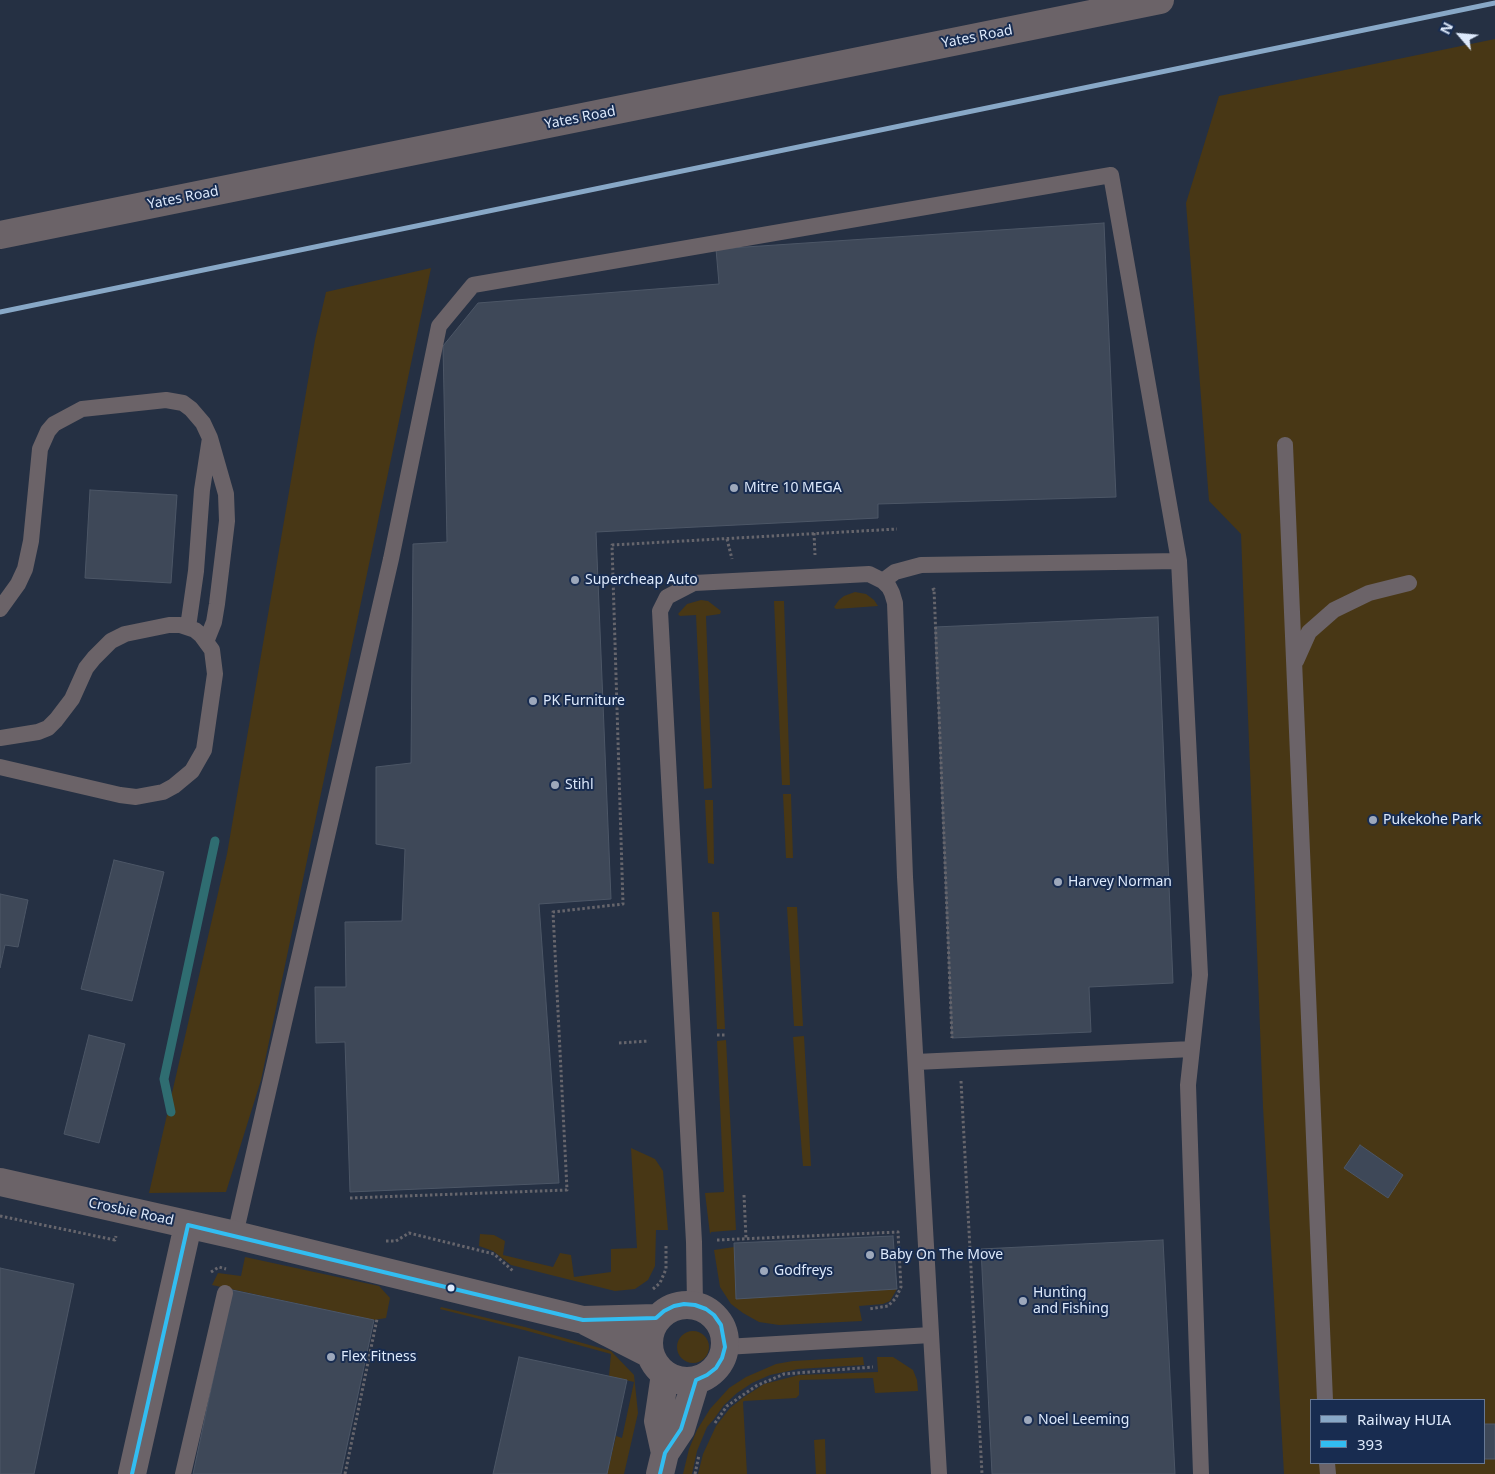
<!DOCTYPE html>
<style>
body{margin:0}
#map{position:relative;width:1495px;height:1474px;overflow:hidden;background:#253043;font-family:"Noto Sans",sans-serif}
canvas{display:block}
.legend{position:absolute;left:1310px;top:1399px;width:175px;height:65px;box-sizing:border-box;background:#182c50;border:1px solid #677894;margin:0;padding:6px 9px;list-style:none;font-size:15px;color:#dde9fb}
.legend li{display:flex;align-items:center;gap:10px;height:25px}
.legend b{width:25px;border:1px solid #677894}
.north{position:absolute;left:1435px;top:10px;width:50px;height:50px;-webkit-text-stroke:4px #182c50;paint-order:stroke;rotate:297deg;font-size:14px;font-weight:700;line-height:20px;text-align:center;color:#dde9fb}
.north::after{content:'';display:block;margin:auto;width:18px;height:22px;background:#dde9fb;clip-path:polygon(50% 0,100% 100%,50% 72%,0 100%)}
</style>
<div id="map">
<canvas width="1495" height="1474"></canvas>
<ul class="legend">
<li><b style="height:6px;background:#88a8c7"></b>Railway HUIA</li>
<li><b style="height:6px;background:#32bdf1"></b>393</li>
</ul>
<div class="north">N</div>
</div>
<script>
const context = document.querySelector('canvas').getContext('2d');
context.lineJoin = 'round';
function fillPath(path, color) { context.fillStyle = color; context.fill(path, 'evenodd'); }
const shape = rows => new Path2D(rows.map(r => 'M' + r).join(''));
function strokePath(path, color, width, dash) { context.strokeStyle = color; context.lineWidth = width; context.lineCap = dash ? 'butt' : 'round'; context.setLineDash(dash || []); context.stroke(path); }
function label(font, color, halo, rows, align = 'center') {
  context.font = font + ' "Noto Sans",sans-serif'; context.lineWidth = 4; context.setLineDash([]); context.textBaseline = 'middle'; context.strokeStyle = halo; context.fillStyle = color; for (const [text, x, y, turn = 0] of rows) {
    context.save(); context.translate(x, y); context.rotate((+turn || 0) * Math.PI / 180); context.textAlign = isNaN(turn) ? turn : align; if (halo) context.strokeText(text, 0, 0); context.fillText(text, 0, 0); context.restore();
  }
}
fillPath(shape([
 [1495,39,1495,1474,1284,1474,1263,1107,1241,534,1209,501,1186,203,1219,96],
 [1311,1400,1484,1400,1484,1463,1311,1463],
 [431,268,261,1080,226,1192,149,1193,227,854,315,340,326,292],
 [855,592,866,594,874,600,878,606,836,609,834,607,839,600,844,596],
 [701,600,708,601,721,611,720,614,706,616,712,788,704,789,696,615,680,616,678,614,687,604],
 [774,601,784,601,790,785,782,785],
 [783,794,791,794,793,858,786,858],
 [705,800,713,800,714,864,708,863],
 [787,907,797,907,803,1026,794,1026],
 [712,912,719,912,725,1029,717,1029],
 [804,1036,811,1166,803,1166,793,1037],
 [726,1040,736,1230,711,1232,710,1234,705,1193,724,1192,717,1041],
 [631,1148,655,1159,663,1171,668,1230,656,1230,655,1266,648,1280,635,1289,615,1291,511,1265,493,1251,479,1246,480,1234,494,1235,505,1241,503,1255,553,1267,560,1253,571,1255,574,1277,611,1272,611,1249,637,1248],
 [734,1247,736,1298,897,1289,890,1301,883,1304,859,1306,862,1321,779,1325,759,1322,743,1313,731,1304,720,1287,714,1250],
 [245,1257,379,1286,390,1298,386,1318,374,1320,212,1285,218,1273,241,1276],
 [441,1307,525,1327,611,1351,634,1375,638,1413,624,1474,607,1474,616,1436,622,1438,634,1382,609,1376,611,1354,524,1330,440,1309],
 '677 1347a16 16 0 1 1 32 0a16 16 0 1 1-32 0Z',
 [863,1357,864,1365,798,1369,770,1375,752,1383,737,1393,724,1405,714,1419,707,1427,697,1451,692,1474,683,1474,689,1449,697,1430,710,1409,729,1388,746,1377,776,1364,793,1361],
 [877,1357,893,1357,913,1370,917,1380,918,1391,875,1393,873,1378,800,1380,799,1382,799,1395,796,1398,744,1401,743,1402,747,1474,698,1474,703,1454,716,1426,730,1408,744,1397,764,1384,799,1375,878,1372],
 [825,1439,826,1474,816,1474,814,1440]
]), '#483715');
strokePath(shape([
 [171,1112,164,1079,215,841]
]), '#2f6d71', 9);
const building = shape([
 [1104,223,1116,497,878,504,878,518,596,532,611,899,539,904,559,1183,350,1192,345,1042,316,1043,315,987,346,987,345,922,402,921,405,849,376,844,376,767,411,763,413,544,447,542,443,346,478,303,719,284,716,249,1104,223],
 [90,490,177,495,171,583,85,578,90,490],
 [1158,617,1173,983,1089,987,1091,1032,952,1038,935,627,1158,617],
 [114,860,164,872,132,1001,81,989,114,860],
 [0,894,28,900,18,947,5,945,0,968,0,894],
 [89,1035,125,1044,99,1143,64,1134,89,1035],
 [1360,1145,1403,1175,1388,1198,1344,1168,1360,1145],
 [893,1236,897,1289,736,1299,734,1243,893,1236],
 [1163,1240,1175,1474,992,1474,981,1249,1163,1240],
 [0,1268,74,1284,34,1474,0,1474,0,1268],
 [232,1290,374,1320,341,1474,193,1474,232,1290],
 [519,1357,627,1380,607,1474,493,1474,519,1357],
 [1484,1424,1495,1424,1495,1459,1484,1459,1484,1424]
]);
fillPath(building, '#3e4858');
strokePath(building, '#4c5666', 1);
strokePath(shape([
 [814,533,815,555],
 [727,539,732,559],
 [932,590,934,589,952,1038],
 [717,1035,726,1035],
 [619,1043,649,1041],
 [961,1081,982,1474],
 [744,1195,746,1238],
 [350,1198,567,1190,553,912,623,904,612,545,897,529],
 [0,1216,115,1240,116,1236],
 [717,1240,898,1232,901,1287,896,1298,888,1306,869,1309],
 [386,1241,396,1241,409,1233,494,1254,513,1271],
 [211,1272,219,1267,226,1269],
 [653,1289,660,1283,666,1269,666,1244],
 [715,1423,727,1406,756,1386,784,1374,873,1367],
 [345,1474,377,1319],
 [695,1474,699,1455]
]), '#66656c', 3, [2.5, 2.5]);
strokePath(shape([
 [1285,445,1325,1400],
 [883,581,895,572,921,565,1179,561],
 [0,609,18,584,25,569,31,541,40,449,48,431,54,424,82,409,166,400,183,403,191,409,203,423,210,438],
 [188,627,196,571,202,490,210,438,226,494,227,521,217,604,214,622,206,642],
 [1296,661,1309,632,1334,610,1369,593,1409,583],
 [0,738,38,732,48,728,56,720,72,699,86,668,94,658,111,641,125,634,169,625,180,625,195,630,201,635,212,650,215,674,204,750,192,771,174,786,163,792,136,797,120,795,0,767],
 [916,1062,1192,1049],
 [235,1235,391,559,439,326,473,285,1111,175,1179,561,1200,975,1188,1085,1201,1474],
 [695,1305,694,1242,660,611,667,597,694,583,869,574,883,581,889,587,892,593,895,603,905,877,939,1474],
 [725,1347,931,1335],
 [1327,1463,1328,1474],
 [183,1474,225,1293]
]), '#6b6368', 16);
strokePath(shape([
 [0,235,1160,0],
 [0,1182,235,1235,583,1320,656,1318],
 '649 1343a38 38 0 1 1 76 0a38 38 0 1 1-76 0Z',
 [587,1322,650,1354],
 [665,1374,658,1421,665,1453],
 [132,1474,188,1225],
 [660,1474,665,1453,681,1429,696,1380]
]), '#6b6368', 28);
strokePath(shape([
 [132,1474,188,1225,583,1320,656,1318,664,1311,674,1306,684,1304,695,1305,706,1309,714,1315,721,1325,725,1347,722,1358,716,1368,707,1375,696,1380,681,1429,665,1453,660,1474]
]), '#32bdf1', 4);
strokePath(shape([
 [0,312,1495,3]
]), '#88a8c7', 5);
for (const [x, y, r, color] of [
 [734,488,5,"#9da8bb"],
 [575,580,5,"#9da8bb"],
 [533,701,5,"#9da8bb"],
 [555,785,5,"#9da8bb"],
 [1373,820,5,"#9da8bb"],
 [1058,882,5,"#9da8bb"],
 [870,1255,5,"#9da8bb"],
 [764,1271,5,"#9da8bb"],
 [451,1288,4.5,"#dde9fb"],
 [1023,1301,5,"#9da8bb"],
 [331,1357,5,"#9da8bb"],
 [1028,1420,5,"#9da8bb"]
]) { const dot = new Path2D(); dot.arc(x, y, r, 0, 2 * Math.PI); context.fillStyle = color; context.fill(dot); strokePath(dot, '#182c50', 2); }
label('14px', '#dde9fb', '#182c50', [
 ["Yates Road",977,37,-11],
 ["Yates Road",580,118,-11],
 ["Yates Road",183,198,-11],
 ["Crosbie Road",131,1212,12]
]);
label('14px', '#dde9fb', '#182c50', [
 ["Mitre 10 MEGA",744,488],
 ["Supercheap Auto",585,580],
 ["PK Furniture",543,701],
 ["Stihl",565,785],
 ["Pukekohe Park",1383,820],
 ["Harvey Norman",1068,882],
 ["Baby On The Move",880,1255],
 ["Godfreys",774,1271],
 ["Hunting",1033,1293],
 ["and Fishing",1033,1309],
 ["Flex Fitness",341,1357],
 ["Noel Leeming",1038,1420]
], 'left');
</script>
